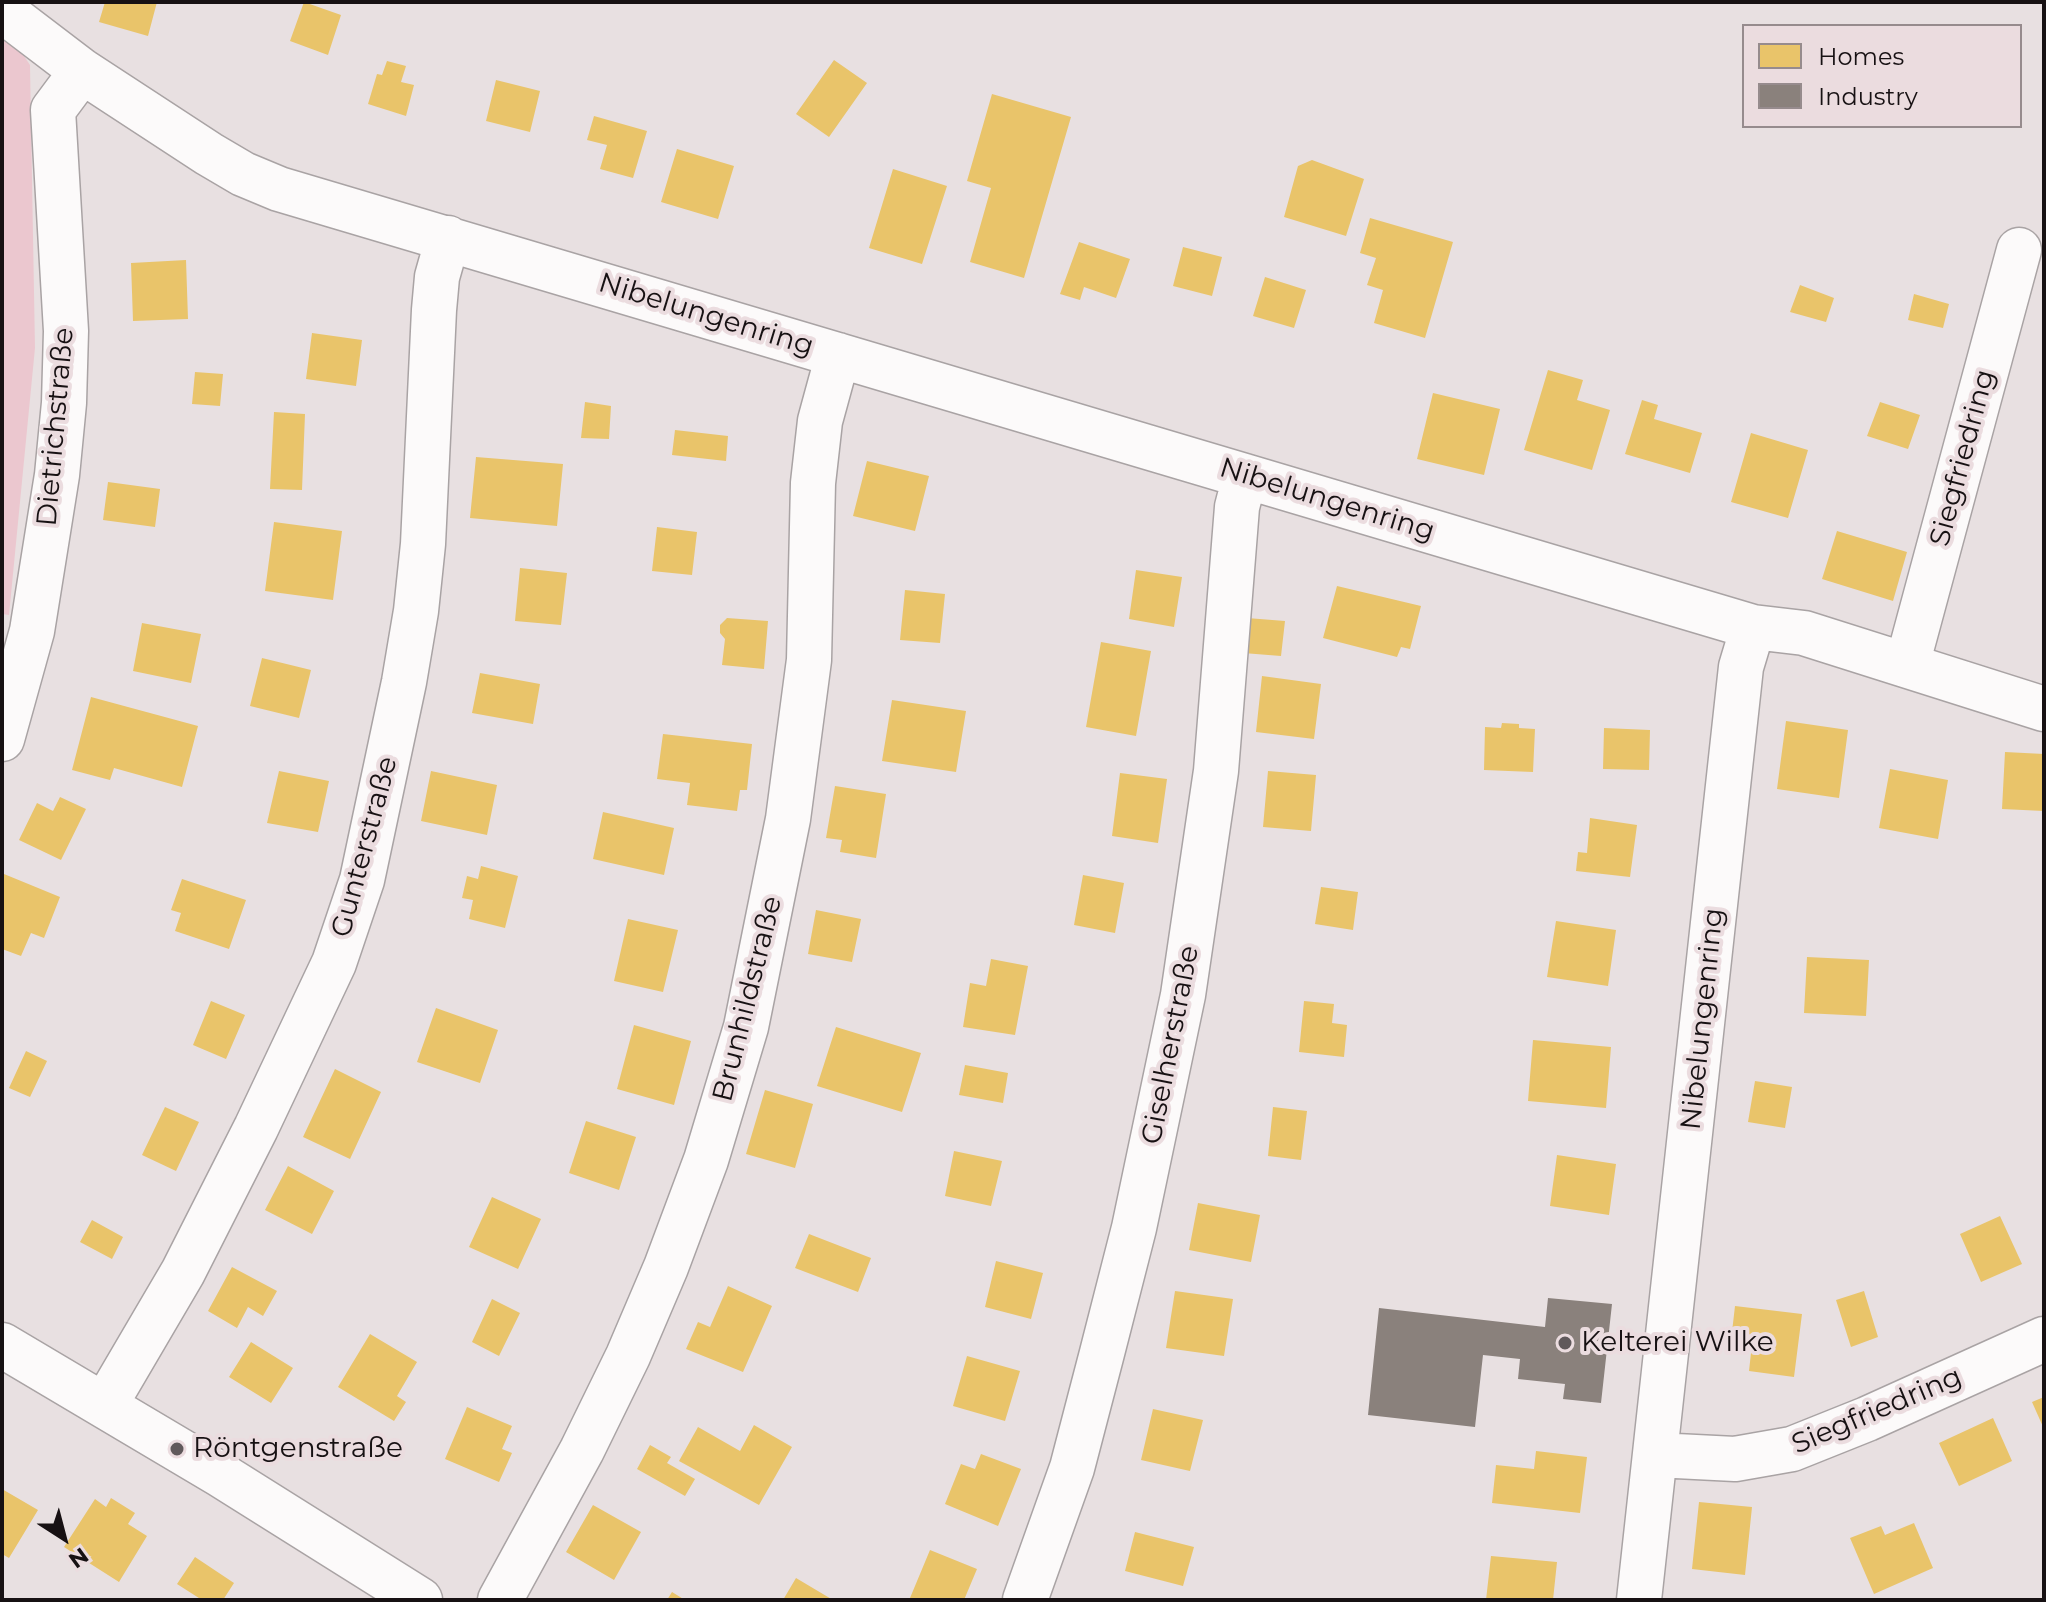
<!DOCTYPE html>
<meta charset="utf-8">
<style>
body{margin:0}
#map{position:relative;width:2046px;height:1602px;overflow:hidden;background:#e8e0e1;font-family:Montserrat,sans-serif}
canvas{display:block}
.frame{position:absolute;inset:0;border:4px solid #171113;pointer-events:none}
.legend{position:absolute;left:1742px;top:24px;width:280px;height:104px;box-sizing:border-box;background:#ebdcdf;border:2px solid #968b8d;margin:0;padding:10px 14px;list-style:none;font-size:24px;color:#171113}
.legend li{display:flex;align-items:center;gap:16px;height:40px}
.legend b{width:40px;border:2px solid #968b8d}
.north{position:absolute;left:24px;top:1498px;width:80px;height:80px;-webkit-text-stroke:6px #ebdcdf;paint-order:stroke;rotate:144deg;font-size:22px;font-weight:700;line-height:32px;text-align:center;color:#171113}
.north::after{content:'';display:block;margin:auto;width:28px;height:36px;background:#171113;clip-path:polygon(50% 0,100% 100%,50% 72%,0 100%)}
</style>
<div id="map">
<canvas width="2046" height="1602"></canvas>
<div class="frame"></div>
<ul class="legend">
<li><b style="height:22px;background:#e9c46a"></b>Homes</li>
<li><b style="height:22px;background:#8a817c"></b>Industry</li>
</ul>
<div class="north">N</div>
</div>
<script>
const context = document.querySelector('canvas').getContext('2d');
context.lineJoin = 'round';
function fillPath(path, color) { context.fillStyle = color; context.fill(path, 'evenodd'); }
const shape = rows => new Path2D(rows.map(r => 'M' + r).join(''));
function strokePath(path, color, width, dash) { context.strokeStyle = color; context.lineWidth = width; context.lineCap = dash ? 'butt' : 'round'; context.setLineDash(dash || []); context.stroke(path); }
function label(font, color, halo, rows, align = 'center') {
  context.font = font + ' Montserrat,sans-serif'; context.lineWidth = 8; context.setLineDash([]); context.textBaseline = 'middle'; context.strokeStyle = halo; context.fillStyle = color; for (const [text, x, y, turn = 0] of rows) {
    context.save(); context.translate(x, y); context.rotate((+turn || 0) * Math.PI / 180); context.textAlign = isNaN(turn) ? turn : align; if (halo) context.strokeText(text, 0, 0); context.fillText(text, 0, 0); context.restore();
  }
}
fillPath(shape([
 [2,23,30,65,35,348,9,615,2,614]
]), '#ebc7cf');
fillPath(shape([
 [105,2,157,2,148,36,99,22],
 [304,2,341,15,328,55,290,41],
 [834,60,867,83,829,137,796,114],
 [387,61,406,66,401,82,414,85,406,116,368,104,377,74,382,75],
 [496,80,540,91,530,132,486,121],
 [992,94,1071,117,1024,278,970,262,991,188,967,181],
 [594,116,647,131,633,178,600,169,607,145,587,140],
 [677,149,734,166,718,219,661,202],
 [1312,160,1364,179,1346,236,1284,217,1298,166],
 [893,169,947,186,922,264,869,248],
 [1370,218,1453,242,1425,338,1374,323,1383,290,1367,285,1376,258,1360,253],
 [1079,242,1130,259,1116,298,1084,287,1080,300,1060,294],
 [1183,247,1222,257,1212,296,1173,286],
 [186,260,188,319,133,321,131,263],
 [1265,277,1306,290,1294,328,1253,316],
 [1800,285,1834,298,1826,322,1790,312],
 [1914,294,1949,304,1943,328,1908,320],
 [312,333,362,340,356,386,306,379],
 [1548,370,1583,380,1577,400,1610,410,1592,470,1524,450],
 [195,372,223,374,220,406,192,404],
 [1433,393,1500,409,1484,475,1417,459],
 [1642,400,1658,405,1654,419,1702,433,1690,473,1625,454],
 [585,402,611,406,609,439,581,438],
 [1880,402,1920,415,1908,449,1867,436],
 [274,412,305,414,302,490,270,489],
 [675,430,728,436,726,461,672,455],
 [1751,433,1808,450,1788,518,1731,502],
 [476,457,563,464,557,526,470,518],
 [867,461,929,476,915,531,853,516],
 [108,482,160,489,155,527,103,520],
 [274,522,342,531,333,600,265,591],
 [657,527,697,532,692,575,652,571],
 [1837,531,1907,552,1893,601,1822,579],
 [520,568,567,573,561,625,515,621],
 [1136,570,1182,577,1174,627,1129,619],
 [1337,586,1421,606,1410,649,1401,647,1397,657,1323,638],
 [905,590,945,594,940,643,900,640],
 [727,618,768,621,764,669,722,665,725,639,720,633,720,625],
 [1247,618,1285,621,1281,656,1243,653],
 [142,623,201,634,191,683,133,671],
 [1101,642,1151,651,1136,736,1086,727],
 [262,658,311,670,299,718,250,706],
 [480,673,540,684,533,724,472,713],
 [1262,676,1321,684,1314,739,1256,732],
 [91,697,198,726,182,787,114,768,110,780,72,770],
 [892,700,966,711,956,772,882,761],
 [1786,721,1848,730,1839,798,1777,789],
 [1502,723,1519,724,1519,728,1535,729,1533,772,1484,770,1485,727,1501,728],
 [1604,728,1650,730,1649,770,1603,769],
 [663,734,752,744,747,790,740,790,737,811,687,805,690,783,657,779],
 [2005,752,2044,754,2044,811,2002,809],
 [1890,769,1948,780,1938,839,1879,828],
 [279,771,329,781,318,832,267,823],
 [431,771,497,785,487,835,421,821],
 [1268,771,1316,775,1311,831,1263,827],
 [1120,773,1167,779,1158,843,1112,836],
 [835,786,886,794,876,858,840,852,842,840,826,838],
 [60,797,86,809,61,860,19,840,37,803,53,811],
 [603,812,674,828,664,875,593,859],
 [1590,818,1637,825,1630,877,1576,871,1578,852,1587,853],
 [481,866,518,876,505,928,469,919,473,900,462,898,467,876,478,879],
 [4,874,60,897,44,938,31,933,21,956,2,949],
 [1083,875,1124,883,1115,933,1074,925],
 [182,879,246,900,229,949,175,931,181,913,171,910],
 [1321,887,1358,892,1353,930,1315,924],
 [816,910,861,919,852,962,808,954],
 [628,919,678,930,663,992,614,981],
 [1556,921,1616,930,1608,986,1547,977],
 [1807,957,1869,960,1866,1016,1804,1013],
 [991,959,1028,966,1015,1035,963,1027,970,983,986,986],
 [211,1001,245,1015,226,1059,193,1045],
 [1304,1001,1334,1004,1332,1023,1347,1025,1344,1057,1299,1052],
 [436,1008,498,1030,480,1083,417,1062],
 [634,1025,691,1041,674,1105,617,1089],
 [836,1027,921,1053,902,1112,817,1086],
 [1533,1040,1611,1047,1606,1108,1528,1101],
 [26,1051,47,1061,30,1097,9,1088],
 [965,1065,1008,1073,1003,1103,959,1095],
 [335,1069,381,1092,350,1159,303,1137],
 [1755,1081,1792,1087,1785,1128,1748,1122],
 [765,1090,813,1104,795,1168,746,1154],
 [165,1107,199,1122,176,1171,142,1155],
 [1273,1107,1307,1111,1301,1160,1268,1156],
 [586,1121,636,1137,619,1190,569,1173],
 [954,1151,1002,1161,991,1206,945,1196],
 [1557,1155,1616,1164,1609,1215,1550,1206],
 [288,1166,334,1191,312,1234,265,1210],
 [492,1197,541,1219,518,1269,469,1247],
 [1198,1203,1260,1215,1251,1262,1189,1250],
 [2000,1216,2022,1264,1981,1282,1960,1234],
 [92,1220,123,1237,112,1259,80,1242],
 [809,1234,871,1258,858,1292,795,1268],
 [996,1261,1043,1273,1031,1319,985,1307],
 [232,1267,277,1291,263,1316,248,1307,237,1328,208,1311],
 [728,1286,772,1306,743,1372,686,1349,698,1322,710,1327],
 [1175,1291,1233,1299,1224,1356,1166,1348],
 [1864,1291,1878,1337,1851,1347,1836,1300],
 [492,1299,520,1313,499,1356,472,1342],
 [1735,1306,1802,1314,1794,1377,1749,1371,1753,1335,1732,1332],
 [370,1334,417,1362,397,1396,406,1402,394,1421,338,1387],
 [251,1342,293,1368,271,1403,229,1377],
 [967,1356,1020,1371,1005,1421,953,1406],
 [2044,1397,2044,1429,2032,1402],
 [467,1407,512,1426,502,1449,512,1453,499,1482,445,1459],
 [1153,1409,1203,1420,1190,1471,1141,1460],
 [1993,1418,2012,1461,1959,1486,1939,1443],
 [754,1425,792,1447,759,1505,679,1461,698,1427,740,1451],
 [650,1445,671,1457,667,1463,695,1479,685,1496,637,1469],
 [1536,1451,1587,1457,1580,1513,1492,1503,1496,1465,1534,1469],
 [981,1454,1021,1469,998,1526,945,1504,961,1464,975,1469],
 [2,1489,38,1510,9,1558,2,1554],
 [111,1498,135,1513,128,1524,147,1536,119,1582,64,1547,95,1499,106,1507],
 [1699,1502,1752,1507,1745,1575,1692,1569],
 [593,1505,641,1532,614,1580,566,1552],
 [1914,1523,1933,1568,1874,1594,1850,1538,1881,1526,1885,1535],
 [1135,1532,1194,1547,1183,1586,1125,1571],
 [930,1550,977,1569,964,1600,916,1600,910,1598],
 [1491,1556,1557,1562,1553,1600,1486,1600],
 [195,1557,234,1583,223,1600,202,1600,177,1584],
 [796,1578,833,1600,783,1600],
 [672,1592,685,1600,667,1600]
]), '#e9c46a');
fillPath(shape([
 [1548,1298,1612,1304,1601,1403,1563,1399,1565,1384,1518,1379,1520,1359,1483,1355,1475,1427,1368,1415,1379,1308,1545,1327]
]), '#8a817c');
const minor = shape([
 [2,10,82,71,209,154,243,174,279,189,1753,627,1804,633,2044,709],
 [1907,665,2019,250],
 [2,739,32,631,57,475,64,403,66,331,53,110,82,71],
 [2,1345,221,1475,420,1600],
 [105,1405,183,1272,256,1128,334,963,362,880,404,682,416,611,423,544,434,310,437,277,448,238],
 [1656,1455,1735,1459,1792,1449,1867,1419,2044,1339],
 [500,1600,582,1450,628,1356,666,1267,706,1160,746,1027,788,819,809,660,813,483,820,421,838,355],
 [1025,1600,1072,1468,1102,1353,1134,1228,1183,995,1216,771,1237,507,1245,476],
 [1639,1600,1741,667,1753,627]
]);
strokePath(minor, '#a9a3a4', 47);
strokePath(minor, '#fcfafa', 44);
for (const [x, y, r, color] of [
 [1565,1343,8,"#60595b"],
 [177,1449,8,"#60595b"]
]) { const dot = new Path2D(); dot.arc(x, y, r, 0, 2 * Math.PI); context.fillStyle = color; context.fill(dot); strokePath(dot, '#ebdcdf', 3); }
label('28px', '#171113', '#ebdcdf', [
 ["Nibelungenring",706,315,17],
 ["Dietrichstraße",56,427,-85],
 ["Siegfriedring",1963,458,-75],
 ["Nibelungenring",1327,500,17],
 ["Gunterstraße",365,847,-75],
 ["Brunhildstraße",748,999,-76],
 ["Nibelungenring",1703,1019,-84],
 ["Giselherstraße",1171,1045,-79],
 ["Siegfriedring",1877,1411,-23]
]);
label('28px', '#171113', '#ebdcdf', [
 ["Kelterei Wilke",1581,1343],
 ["Röntgenstraße",193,1449]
], 'left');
</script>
